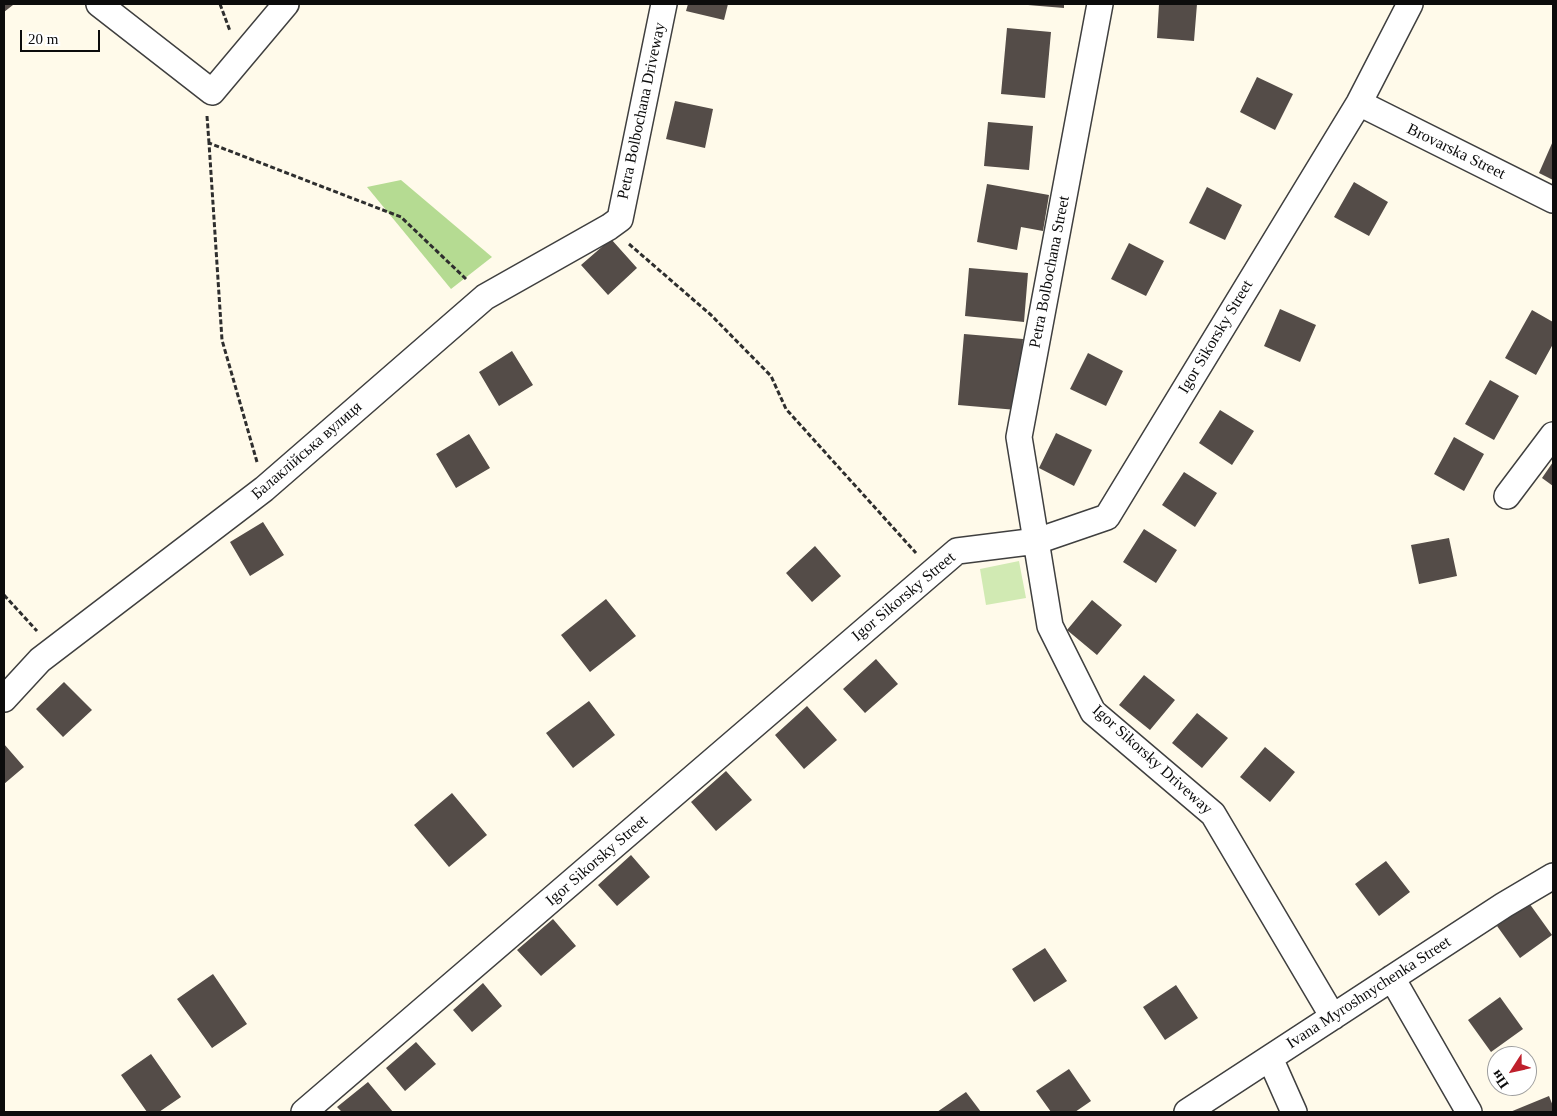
<!DOCTYPE html>
<meta charset="utf-8">
<style>
body{margin:0}
#map{position:relative;width:1557px;height:1116px;overflow:hidden;background:#fffaea;font-family:Georgia,serif}
canvas{display:block}
.frame{position:absolute;inset:0;border:5px solid #0c0c0c;pointer-events:none}
.north{position:absolute;left:1487px;top:1046px;width:50px;height:50px;box-sizing:border-box;background:#fff;border:1px solid #9e9e9e;border-radius:50%;rotate:235deg;font-size:14px;font-weight:700;line-height:20px;text-align:center;color:#0c0c0c}
.north::after{content:'';display:block;margin:auto;width:18px;height:22px;background:#bf202c;clip-path:polygon(50% 0,100% 100%,50% 72%,0 100%)}
.scale{position:absolute;left:20px;top:30px;width:80px;height:22px;box-sizing:border-box;border:2px solid #0c0c0c;border-top:0;padding-left:6px;font-size:15px;line-height:18px;white-space:nowrap;color:#0c0c0c;-webkit-text-stroke:4px #fff;paint-order:stroke}
</style>
<div id="map">
<canvas width="1557" height="1116"></canvas>
<div class="frame"></div>
<div class="north">Пн</div>
<div class="scale">20 m</div>
</div>
<script>
const context = document.querySelector('canvas').getContext('2d');
context.lineJoin = 'round';
function fillPath(path, color) { context.fillStyle = color; context.fill(path, 'evenodd'); }
const shape = rows => new Path2D(rows.map(r => 'M' + r).join(''));
function strokePath(path, color, width, dash) { context.strokeStyle = color; context.lineWidth = width; context.lineCap = dash ? 'butt' : 'round'; context.setLineDash(dash || []); context.stroke(path); }
function label(font, color, halo, rows, align = 'center') {
  context.font = font + ' Georgia,serif'; context.lineWidth = 5; context.setLineDash([]); context.textBaseline = 'middle'; context.strokeStyle = halo; context.fillStyle = color; for (const [text, x, y, turn = 0] of rows) {
    context.save(); context.translate(x, y); context.rotate((+turn || 0) * Math.PI / 180); context.textAlign = isNaN(turn) ? turn : align; if (halo) context.strokeText(text, 0, 0); context.fillText(text, 0, 0); context.restore();
  }
}
fillPath(shape([
 [1019,561,1026,598,986,605,980,569]
]), '#d1eab3');
fillPath(shape([
 [401,180,492,257,451,289,367,187]
]), '#b5db92');
fillPath(shape([
 [4,4,12,4,13,5,4,12],
 [688,4,728,4,724,20,686,11],
 [1028,4,1064,4,1064,8,1028,5],
 [1159,4,1197,4,1194,41,1157,38],
 [1007,28,1051,32,1045,98,1001,94],
 [1257,77,1293,94,1275,130,1240,112],
 [675,101,713,109,705,148,666,139],
 [988,122,1033,126,1029,170,984,166],
 [1553,141,1553,180,1539,173],
 [1354,182,1388,202,1369,236,1334,217],
 [987,184,1049,195,1043,231,1021,227,1017,250,977,242],
 [1207,187,1242,205,1225,240,1189,223],
 [611,239,637,268,608,295,581,265],
 [1129,243,1164,261,1146,296,1111,279],
 [969,268,1028,273,1024,322,965,316],
 [1280,309,1316,325,1300,362,1264,346],
 [1532,310,1553,322,1553,344,1536,375,1505,358],
 [964,334,1023,339,1017,410,958,405],
 [512,351,533,385,499,406,479,372],
 [1088,353,1123,371,1106,406,1070,389],
 [1490,380,1519,396,1494,440,1465,424],
 [1220,410,1254,431,1232,465,1199,443],
 [1056,433,1092,450,1074,486,1039,468],
 [469,434,490,468,456,488,436,454],
 [1454,437,1484,454,1464,491,1434,474],
 [1553,462,1553,486,1542,478],
 [1184,472,1217,493,1195,527,1162,505],
 [263,522,284,555,250,576,230,542],
 [1144,529,1177,550,1156,583,1123,562],
 [1449,538,1457,576,1419,584,1411,545],
 [815,546,841,576,812,602,786,573],
 [606,599,636,636,590,672,561,635],
 [1092,600,1122,625,1097,655,1067,630],
 [876,659,898,684,865,713,843,689],
 [1144,675,1175,700,1150,730,1119,705],
 [64,682,92,710,63,737,36,709],
 [589,701,615,735,573,768,546,733],
 [807,706,837,740,804,769,775,735],
 [1197,713,1228,738,1202,768,1172,743],
 [4,744,24,767,4,784],
 [1265,747,1295,772,1270,802,1240,777],
 [726,771,752,800,716,831,691,802],
 [452,793,487,835,449,867,414,825],
 [631,855,650,877,617,906,598,885],
 [1386,861,1410,892,1379,916,1355,884],
 [1529,903,1552,935,1520,958,1497,926],
 [553,919,576,946,541,976,517,950],
 [1045,948,1067,981,1034,1002,1012,969],
 [213,974,247,1024,212,1048,177,999],
 [483,983,502,1006,472,1032,453,1010],
 [1176,985,1198,1018,1165,1040,1143,1007],
 [1500,997,1523,1029,1491,1052,1468,1020],
 [416,1042,436,1064,405,1091,386,1068],
 [151,1054,181,1097,159,1112,147,1112,121,1075],
 [1069,1069,1091,1101,1075,1112,1051,1112,1036,1091],
 [368,1082,393,1112,342,1112,337,1107],
 [966,1092,981,1112,937,1112],
 [1549,1096,1553,1106,1553,1112,1510,1112]
]), '#544c48');
const minor = shape([
 [99,4,212,92,286,4],
 [1100,4,1019,437,1050,626,1093,712,1213,814,1333,1017],
 [1359,103,1553,200],
 [1507,496,1553,435],
 [4,699,40,660,264,489,485,297,609,227,620,219,664,4],
 [1392,978,1469,1112],
 [1270,1058,1294,1112],
 [304,1112,957,551,1037,541,1107,517,1359,103,1410,4],
 [1187,1112,1504,905,1553,876]
]);
strokePath(minor, '#3f3f3f', 28);
strokePath(shape([
 [220,4,230,31],
 [207,116,209,143],
 [629,244,711,315,771,376,786,409,916,553],
 [257,462,222,340,209,143,401,217,466,279],
 [4,595,37,631]
]), '#2e2e2e', 3, [5, 2.5]);
strokePath(minor, '#fff', 25);
label('16px', '#0c0c0c', '#fff', [
 ["Petra Bolbochana Driveway",642,111,-78],
 ["Brovarska Street",1456,152,26],
 ["Petra Bolbochana Street",1050,272,-79],
 ["Igor Sikorsky Street",1216,337,-59],
 ["Балаклійська вулиця",307,451,-41],
 ["Igor Sikorsky Street",904,597,-40],
 ["Igor Sikorsky Driveway",1152,760,42],
 ["Igor Sikorsky Street",597,861,-41],
 ["Ivana Myroshnychenka Street",1369,993,-33]
]);
</script>
